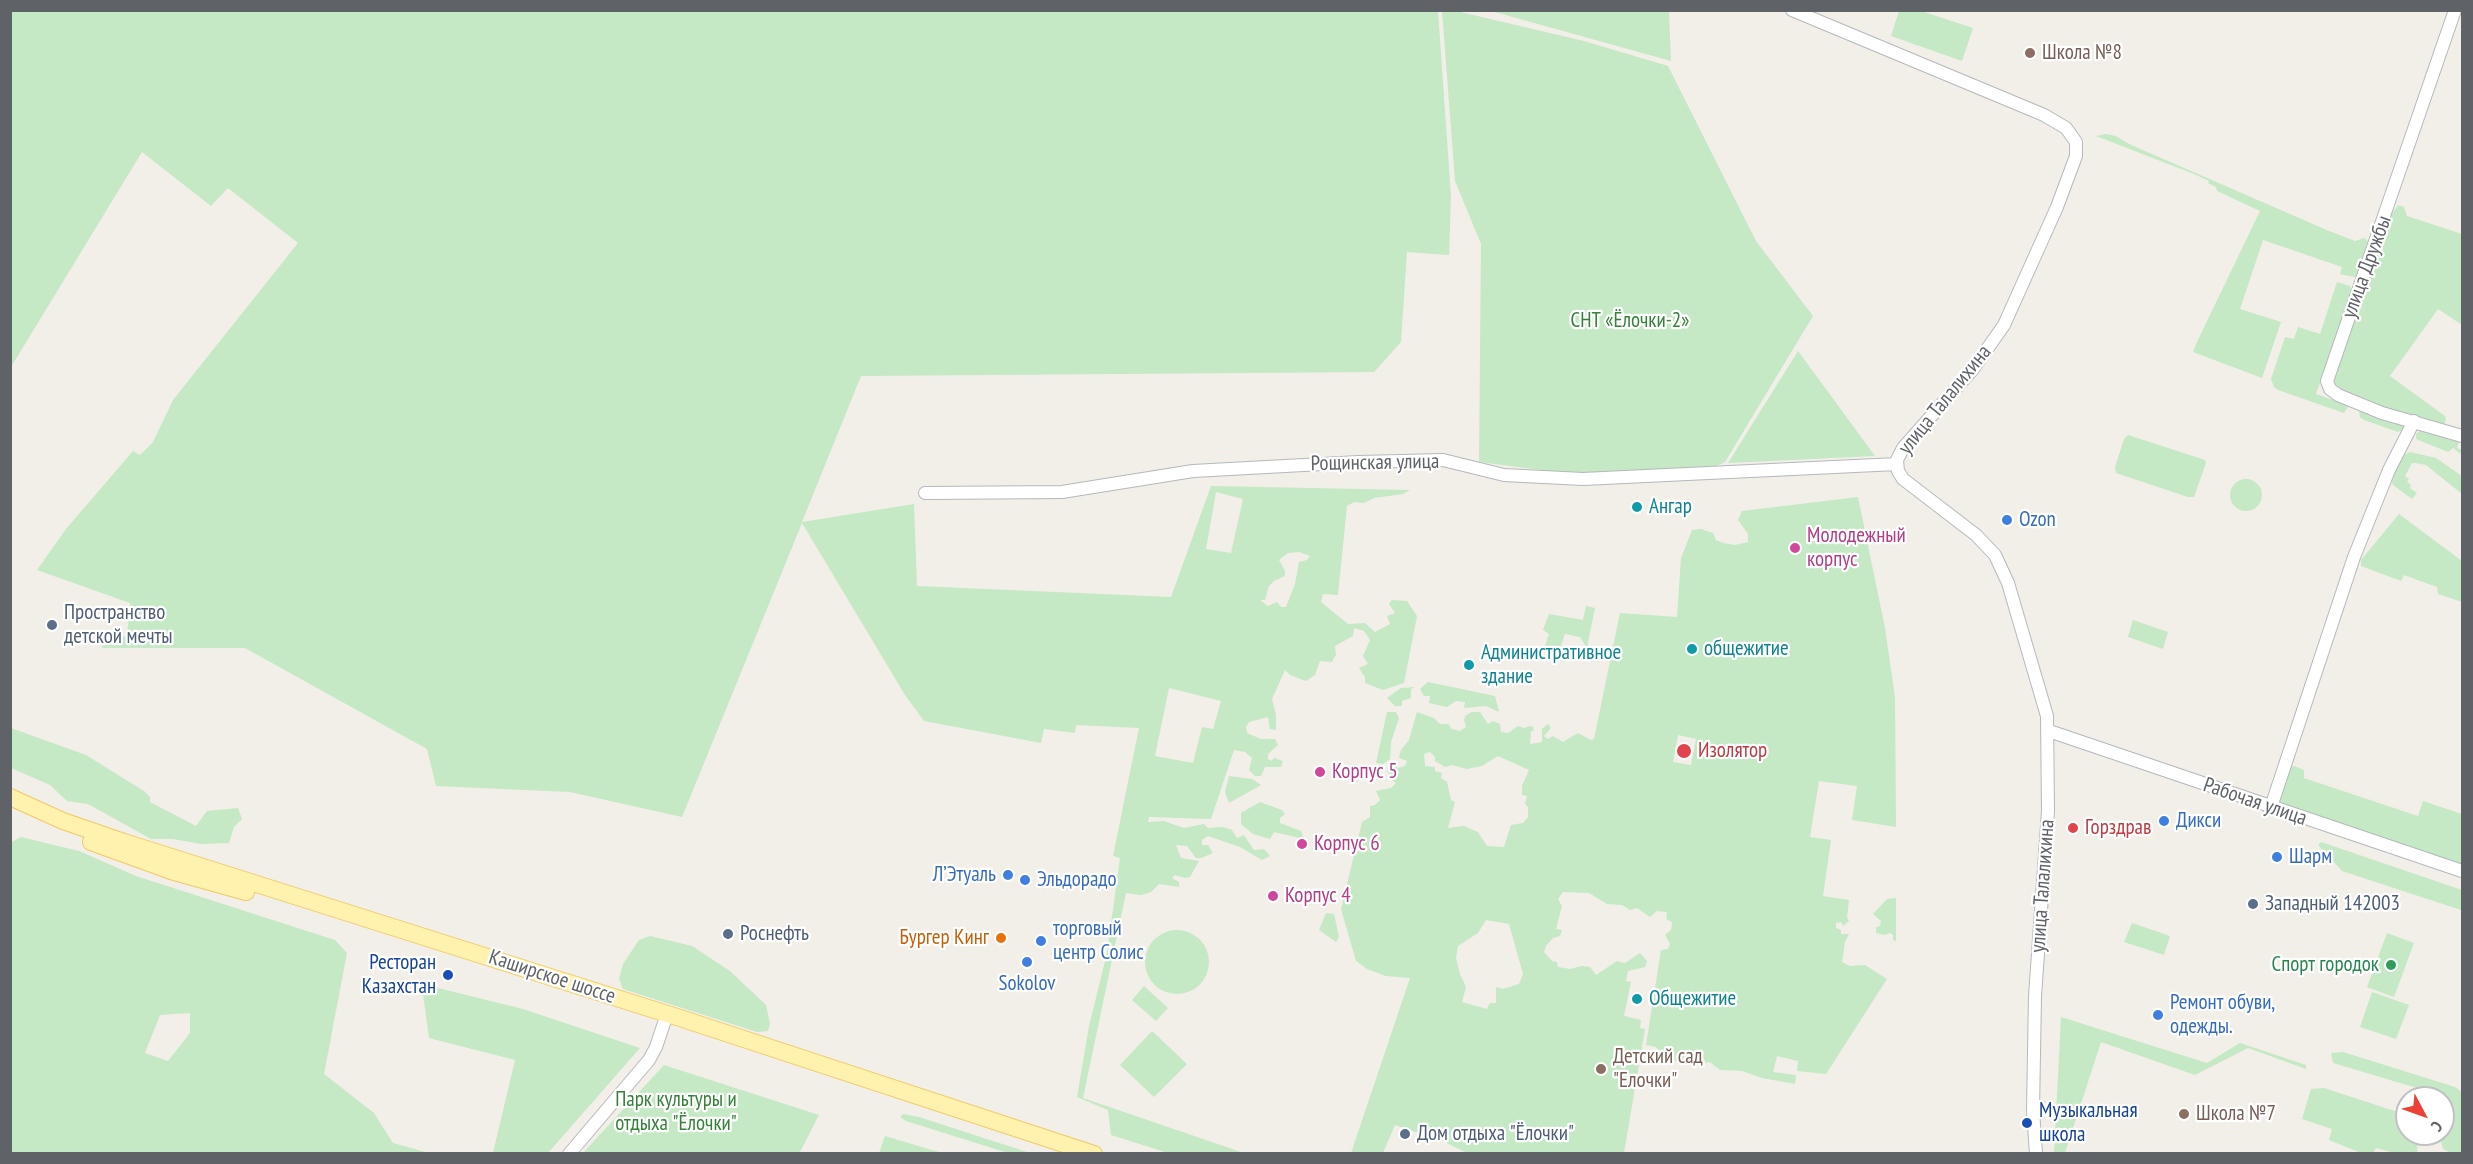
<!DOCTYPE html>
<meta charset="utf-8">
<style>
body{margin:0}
#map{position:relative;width:2473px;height:1164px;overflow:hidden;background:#f1efe8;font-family:"PT Sans Narrow",sans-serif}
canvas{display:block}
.frame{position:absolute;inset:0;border:12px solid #5f6368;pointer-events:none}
.north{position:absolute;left:2395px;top:1086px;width:60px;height:60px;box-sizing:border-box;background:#fff;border:2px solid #bfc1c3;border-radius:50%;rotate:131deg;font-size:16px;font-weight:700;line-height:24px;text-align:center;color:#5f6368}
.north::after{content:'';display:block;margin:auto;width:21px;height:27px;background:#ea4335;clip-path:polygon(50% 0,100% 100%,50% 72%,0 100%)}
</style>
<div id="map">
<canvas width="2473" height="1164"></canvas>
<div class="frame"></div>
<div class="north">С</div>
</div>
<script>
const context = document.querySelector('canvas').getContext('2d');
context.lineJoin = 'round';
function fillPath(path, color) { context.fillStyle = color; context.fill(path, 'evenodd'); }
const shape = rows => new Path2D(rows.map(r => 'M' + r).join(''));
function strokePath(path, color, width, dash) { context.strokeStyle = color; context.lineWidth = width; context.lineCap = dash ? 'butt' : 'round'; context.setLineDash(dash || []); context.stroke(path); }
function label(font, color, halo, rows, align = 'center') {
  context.font = font + ' "PT Sans Narrow",sans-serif'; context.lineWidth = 4.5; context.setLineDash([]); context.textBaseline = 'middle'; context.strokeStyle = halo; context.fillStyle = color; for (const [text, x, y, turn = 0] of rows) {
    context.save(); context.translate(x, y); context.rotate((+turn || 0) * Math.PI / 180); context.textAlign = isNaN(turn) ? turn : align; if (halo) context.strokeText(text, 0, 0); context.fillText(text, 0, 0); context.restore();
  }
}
fillPath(shape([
 [10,11,1438,11,1451,196,1449,255,1407,252,1401,342,1374,372,861,376,802,522,914,504,917,586,1171,597,1211,486,1410,490,1403,494,1374,498,1364,503,1354,502,1347,506,1338,595,1323,594,1321,602,1348,624,1365,623,1375,632,1390,624,1387,616,1395,613,1389,604,1392,600,1407,601,1417,616,1404,683,1383,690,1365,683,1365,677,1359,668,1368,664,1363,656,1370,640,1364,631,1354,628,1353,636,1335,646,1336,655,1332,662,1320,661,1315,675,1306,681,1290,675,1285,670,1272,699,1276,715,1276,730,1270,729,1268,717,1249,722,1246,727,1247,733,1261,739,1275,739,1278,745,1268,754,1268,759,1271,761,1274,758,1283,761,1281,767,1265,767,1261,776,1255,776,1249,770,1252,758,1245,752,1234,750,1211,819,1149,817,1148,822,1164,821,1184,828,1204,824,1208,828,1223,827,1232,830,1237,838,1244,835,1254,850,1264,849,1270,856,1262,860,1240,847,1208,836,1202,840,1202,845,1208,845,1213,853,1201,858,1196,858,1187,846,1176,845,1181,858,1199,861,1190,877,1185,878,1175,875,1172,878,1179,882,1179,887,1159,884,1151,892,1141,895,1126,893,1083,1098,1244,1153,1168,1153,1111,1135,1108,1110,1077,1097,1089,1026,1107,953,1120,858,1113,856,1139,728,1076,725,1075,733,1044,729,1041,743,924,721,905,695,802,523,682,817,570,792,436,786,427,749,245,648,102,648,103,640,127,636,130,603,37,570,66,529,133,451,140,455,153,442,173,400,298,243,228,188,211,206,142,152,11,367],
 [1216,492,1243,499,1231,553,1206,549],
 [1299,552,1310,556,1307,560,1299,562,1295,584,1286,607,1281,607,1277,602,1268,606,1260,600,1265,600,1269,586,1274,581,1285,576,1285,571,1279,560,1288,553],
 [1169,688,1221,701,1213,729,1202,727,1193,763,1155,756],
 [1442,11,1456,11,1584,41,1668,66,1756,241,1813,316,1725,462,1712,468,1580,475,1479,462,1481,244,1455,181],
 [1491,11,1669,11,1671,61],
 [1899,11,1921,11,1973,28,1962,61,1891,36],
 [2105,134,2116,136,2129,144,2329,231,2355,241,2364,238,2368,241,2357,276,2354,277,2340,274,2342,267,2263,240,2240,309,2281,322,2262,378,2193,352,2196,344,2260,211,2217,191,2216,187,2208,183,2209,181,2194,174,2096,136],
 [2398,205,2404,207,2407,216,2462,234,2462,325,2438,309,2390,376,2445,416,2446,419,2444,425,2389,409,2334,387,2333,379,2391,215],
 [2337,282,2350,286,2352,290,2316,394,2347,405,2348,407,2344,413,2278,390,2274,387,2271,379,2285,337,2294,339,2298,327,2320,334],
 [1798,351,1875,456,1728,463],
 [2361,410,2404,426,2404,429,2398,432,2364,420,2360,417,2359,412],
 [2421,430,2459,441,2457,448,2462,450,2462,455,2453,448,2448,452,2416,439,2416,434],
 [2128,435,2205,460,2206,463,2194,497,2188,497,2116,473,2115,467,2124,439],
 [2410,452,2436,458,2462,476,2462,494,2426,465,2415,463,2412,463,2405,476,2409,479,2407,482,2411,485,2410,488,2417,493,2412,499,2393,485,2391,479,2402,456],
 '2230 495a16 16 0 1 1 32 0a16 16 0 1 1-32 0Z',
 [1858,497,1885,628,1895,697,1896,827,1852,820,1857,786,1819,781,1810,837,1831,840,1823,896,1849,900,1847,917,1849,921,1843,926,1841,922,1836,923,1836,928,1841,930,1841,934,1849,934,1845,942,1842,962,1850,966,1865,965,1887,979,1826,1074,1797,1071,1798,1061,1777,1056,1773,1072,1796,1075,1795,1084,1762,1078,1742,1071,1720,1070,1710,1062,1699,1064,1695,1060,1668,1061,1656,1047,1646,1045,1661,950,1668,949,1670,944,1665,935,1671,930,1672,922,1666,919,1667,912,1657,911,1650,917,1637,908,1630,910,1622,905,1607,904,1589,893,1563,892,1558,899,1562,906,1556,929,1562,930,1560,936,1553,938,1546,946,1544,952,1552,961,1557,962,1558,967,1570,969,1582,966,1590,967,1596,975,1617,961,1625,963,1640,953,1647,961,1645,967,1628,971,1626,981,1631,982,1624,1016,1641,1020,1640,1028,1645,1029,1624,1153,1467,1153,1445,1142,1395,1125,1383,1153,1351,1153,1410,978,1386,976,1367,969,1356,961,1341,909,1362,822,1370,817,1370,806,1375,805,1380,800,1376,791,1391,788,1396,783,1391,779,1387,770,1394,764,1398,768,1405,766,1407,761,1399,758,1401,750,1409,740,1417,712,1434,718,1440,724,1448,724,1452,729,1460,731,1466,727,1464,720,1466,715,1472,712,1480,712,1488,724,1493,721,1500,724,1501,732,1508,733,1518,726,1524,728,1530,726,1533,727,1534,731,1531,731,1530,744,1542,742,1542,729,1548,724,1551,728,1544,736,1548,739,1553,736,1563,742,1578,733,1591,740,1594,739,1620,613,1677,617,1681,558,1692,530,1701,529,1713,533,1716,540,1723,543,1735,545,1748,542,1748,534,1738,520,1742,511],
 [1678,735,1696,739,1691,765,1673,762],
 [1430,752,1435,757,1435,761,1445,767,1452,765,1467,769,1482,766,1498,756,1529,770,1522,786,1522,795,1527,796,1525,804,1528,807,1528,817,1523,823,1511,825,1504,847,1487,846,1478,832,1464,826,1448,828,1455,802,1451,800,1447,782,1441,778,1442,773,1435,771,1435,767,1425,766,1424,754],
 [1486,920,1509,924,1523,974,1519,984,1503,989,1496,987,1496,1003,1490,1003,1487,1009,1462,1002,1466,987,1460,974,1456,958,1458,946,1478,933],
 [2399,514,2462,561,2462,602,2438,594,2437,587,2404,575,2401,581,2361,566,2361,560],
 [1586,606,1595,608,1587,648,1580,637,1565,634,1559,651,1545,646,1549,634,1543,630,1549,614,1583,620],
 [2133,620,2168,632,2163,649,2128,637],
 [1428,682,1495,696,1499,712,1486,706,1464,708,1465,702,1456,701,1447,707,1429,703,1430,696,1424,696,1420,689],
 [1415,687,1411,689,1411,698,1402,701,1402,706,1395,706,1387,698,1401,688],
 [1387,712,1396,712,1399,718,1391,742,1390,759,1383,764,1376,763],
 [11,728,86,755,144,791,150,797,150,802,196,826,207,811,238,808,242,819,234,827,229,843,201,844,173,839,151,839,88,804,67,801,50,785,11,768],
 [2294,766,2304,770,2304,778,2418,816,2423,801,2462,814,2462,865,2281,805,2278,799,2289,767],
 [1229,776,1252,779,1261,785,1229,803,1225,792],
 [1260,802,1282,810,1285,814,1280,818,1280,823,1301,831,1304,839,1274,832,1270,839,1253,834,1241,824,1241,813],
 [21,837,79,851,136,876,335,940,347,953,324,1074,374,1113,393,1143,429,1153,11,1153,10,843],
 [190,1013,190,1033,168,1061,145,1053,160,1015],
 [2321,842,2462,890,2462,908,2461,910,2342,871,2318,845],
 [1896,898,1896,941,1893,940,1893,935,1890,933,1885,935,1876,933,1876,927,1880,926,1881,921,1873,914,1887,899],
 [1326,913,1334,914,1339,937,1336,942,1319,930],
 [2132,923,2170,936,2164,955,2124,942],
 '1145 962a32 32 0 1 1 64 0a32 32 0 1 1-64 0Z',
 [2387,933,2414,943,2394,997,2367,987],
 [650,936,692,946,730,971,766,1005,770,1024,768,1031,757,1032,623,989,619,979,623,964,639,940],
 [426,985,523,1009,640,1048,548,1153,493,1153,515,1060,429,1038,423,994],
 [1144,986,1168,1008,1156,1021,1132,1000],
 [2372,992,2409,1005,2396,1039,2360,1027],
 [2061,1017,2207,1063,2240,1043,2306,1065,2306,1069,2248,1048,2195,1075,2101,1042,2065,1153,2054,1153],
 [1152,1031,1187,1064,1154,1097,1120,1065],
 [2343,1052,2455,1087,2462,1092,2462,1153,2451,1153,2443,1149,2439,1134,2443,1134,2443,1098,2427,1091,2333,1063,2331,1053],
 [664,1065,819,1115,800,1152,802,1153,583,1153],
 [2324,1088,2407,1115,2407,1134,2418,1134,2417,1153,2395,1153,2376,1148,2373,1153,2361,1153,2329,1140,2332,1129,2302,1119,2311,1089],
 [903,1114,919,1117,1030,1153,1008,1153,906,1121,900,1117],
 [885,1136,942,1153,879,1153]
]), '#c5e8c5');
const minor = shape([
 [1792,10,2044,115,2066,128,2076,142,2076,156,2057,207,2004,325,1973,369,1903,448,1897,460,1898,471,1903,479,1976,535,1995,555,2008,583,2047,716,2048,811,2035,996,2033,1110,2036,1154],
 [2455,10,2327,381,2330,389,2338,395,2382,413,2462,436],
 [925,493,1062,492,1193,471,1359,462,1443,460,1504,475,1583,479,1897,464],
 [2049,731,2462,871],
 [2271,807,2354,557,2389,470,2414,421],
 [569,1154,649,1060,656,1047,667,1014]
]);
const major = shape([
 [10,797,63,821,124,842,680,1018,1094,1154],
 [91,842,171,871,246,892]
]);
strokePath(minor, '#b5b8bc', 14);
strokePath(major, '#f2c960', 18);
strokePath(minor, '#fff', 12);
strokePath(major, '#fff2af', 16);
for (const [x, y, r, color] of [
 [2030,53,6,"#8d6e63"],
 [1637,507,6,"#0f9aa8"],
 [2007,520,6,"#3f7fe0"],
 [1795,548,6,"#d1479c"],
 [52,625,6,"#5c6f8a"],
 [1692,649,6,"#0f9aa8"],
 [1469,665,6,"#0f9aa8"],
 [1684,751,8,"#e0444e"],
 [1320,772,6,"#d1479c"],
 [2164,821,6,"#3f7fe0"],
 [2073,828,6,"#e0444e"],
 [1302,844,6,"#d1479c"],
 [2277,857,6,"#3f7fe0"],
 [1008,875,6,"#3f7fe0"],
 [1025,880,6,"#3f7fe0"],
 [1273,896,6,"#d1479c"],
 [2253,904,6,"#5c6f8a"],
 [728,934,6,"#5c6f8a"],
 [1001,938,6,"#e8710a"],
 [1041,941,6,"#3f7fe0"],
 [1027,962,6,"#3f7fe0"],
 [2391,965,6,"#2e9e5b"],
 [448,975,6,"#1a4fb4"],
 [1637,999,6,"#0f9aa8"],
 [2158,1015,6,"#3f7fe0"],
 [1601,1069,6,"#8d6e63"],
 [2184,1114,6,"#8d6e63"],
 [2027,1123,6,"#1a4fb4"],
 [1405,1134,6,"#5c6f8a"]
]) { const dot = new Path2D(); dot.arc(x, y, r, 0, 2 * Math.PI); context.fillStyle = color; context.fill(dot); strokePath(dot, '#fff', 2); }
label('21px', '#785e54', '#fff', [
 ["Школа №8",2042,53],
 ["Детский сад",1613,1057],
 ["\"Елочки\"",1613,1081],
 ["Школа №7",2196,1114]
], 'left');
label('21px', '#5f6368', '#fff', [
 ["улица Дружбы",2367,267,-70],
 ["улица Талалихина",1945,400,-51],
 ["Рощинская улица",1375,463,-1],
 ["Рабочая улица",2255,802,19],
 ["улица Талалихина",2043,886,-86],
 ["Каширское шоссе",552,977,18]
]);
label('21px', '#348238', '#fff', [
 ["СНТ «Ёлочки-2»",1630,321],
 ["Парк культуры и",676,1100],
 ["отдыха \"Ёлочки\"",676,1124]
]);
label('21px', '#0d838f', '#fff', [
 ["Ангар",1649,507],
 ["общежитие",1704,649],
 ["Административное",1481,653],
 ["здание",1481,677],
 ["Общежитие",1649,999]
], 'left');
label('21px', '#366cbe', '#fff', [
 ["Ozon",2019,520],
 ["Дикси",2176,821],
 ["Шарм",2289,857],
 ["Л’Этуаль",996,875,"right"],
 ["Эльдорадо",1037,880],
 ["торговый",1053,929],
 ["центр Солис",1053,953],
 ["Sokolov",1027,984,"center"],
 ["Ремонт обуви,",2170,1003],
 ["одежды.",2170,1027]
], 'left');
label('21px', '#b23c85', '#fff', [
 ["Молодежный",1807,536],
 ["корпус",1807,560],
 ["Корпус 5",1332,772],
 ["Корпус 6",1314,844],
 ["Корпус 4",1285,896]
], 'left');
label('21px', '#4e5e75', '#fff', [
 ["Пространство",64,613],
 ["детской мечты",64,637],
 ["Западный 142003",2265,904],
 ["Роснефть",740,934],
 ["Дом отдыха \"Ёлочки\"",1417,1134]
], 'left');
label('21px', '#be3a42', '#fff', [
 ["Изолятор",1698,751],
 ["Горздрав",2085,828]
], 'left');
label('21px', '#c56008', '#fff', [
 ["Бургер Кинг",989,938]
], 'right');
label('21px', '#164399', '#fff', [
 ["Ресторан",436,963],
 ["Казахстан",436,987],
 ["Музыкальная",2039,1111,"left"],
 ["школа",2039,1135,"left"]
], 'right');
label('21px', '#27864d', '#fff', [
 ["Спорт городок",2379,965]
], 'right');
</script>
